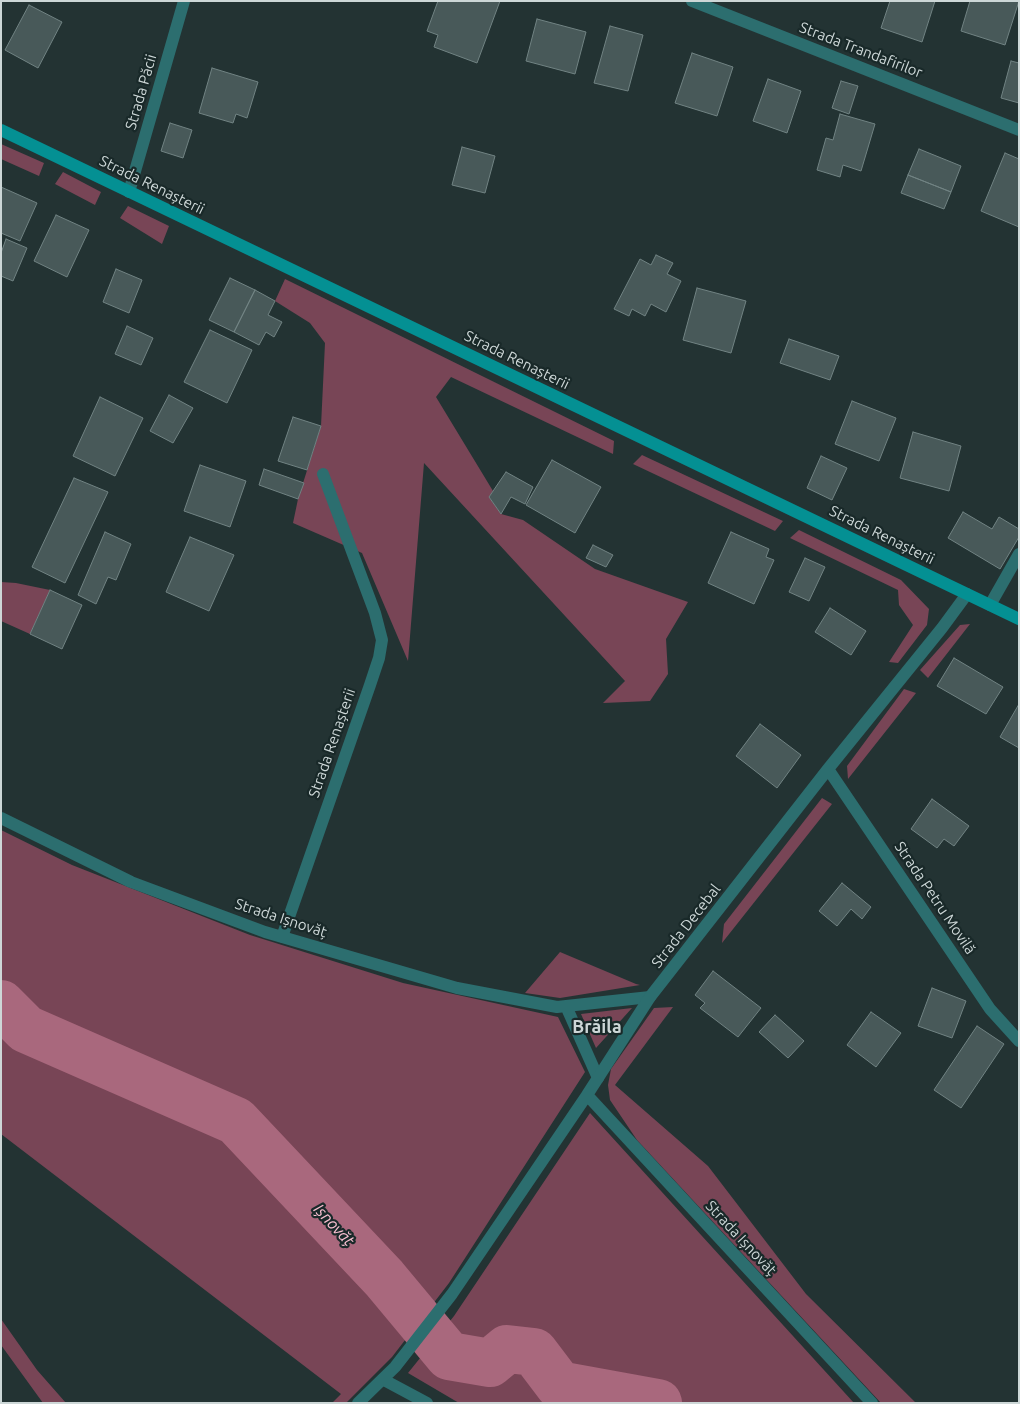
<!DOCTYPE html>
<meta charset="utf-8">
<style>
body{margin:0}
#map{position:relative;width:1020px;height:1404px;overflow:hidden;background:#233333;font-family:Ubuntu,sans-serif}
canvas{display:block}
.frame{position:absolute;inset:0;border:2px solid #cdd7d7;pointer-events:none}
</style>
<div id="map">
<canvas width="1020" height="1404"></canvas>
<div class="frame"></div>
</div>
<script>
const context = document.querySelector('canvas').getContext('2d');
context.lineJoin = 'round';
function fillPath(path, color) { context.fillStyle = color; context.fill(path, 'evenodd'); }
const shape = rows => new Path2D(rows.map(r => 'M' + r).join(''));
function strokePath(path, color, width, dash) { context.strokeStyle = color; context.lineWidth = width; context.lineCap = dash ? 'butt' : 'round'; context.setLineDash(dash || []); context.stroke(path); }
function label(font, color, halo, rows, align = 'center') {
  context.font = font + ' Ubuntu,sans-serif'; context.lineWidth = 4.5; context.setLineDash([]); context.textBaseline = 'middle'; context.strokeStyle = halo; context.fillStyle = color; for (const [text, x, y, turn = 0] of rows) {
    context.save(); context.translate(x, y); context.rotate((+turn || 0) * Math.PI / 180); context.textAlign = isNaN(turn) ? turn : align; if (halo) context.strokeText(text, 0, 0); context.fillText(text, 0, 0); context.restore();
  }
}
fillPath(shape([
 [1,144,44,163,39,176,1,159],
 [63,172,101,192,95,205,55,184],
 [128,206,169,226,162,244,120,218],
 [285,279,614,441,613,454,451,377,436,397,493,491,489,497,501,514,523,520,595,569,688,602,666,639,668,674,650,701,603,703,625,681,424,463,408,661,362,553,293,523,298,499,321,426,325,343,310,323,275,301],
 [642,455,783,521,775,531,633,464],
 [799,530,901,580,929,609,927,625,898,663,889,662,913,625,899,605,898,590,790,538],
 [1,582,16,583,50,590,30,634,1,621],
 [970,624,928,678,920,670,960,625],
 [904,689,916,693,848,779,847,766],
 [822,798,832,804,722,943,724,924],
 [1,830,72,865,250,935,403,983,558,1017,585,1072,449,1283,392,1357,346,1403,332,1403,341,1394,1,1134],
 [560,952,636,984,640,985,560,998,525,993],
 [673,1007,615,1085,708,1166,806,1294,916,1403,881,1403,637,1140,610,1100,608,1085,611,1069,654,1008],
 [632,1008,596,1048,581,1014],
 [590,1113,854,1403,459,1403,408,1373,454,1316],
 [1,1319,37,1370,66,1403,43,1403,1,1345]
]), '#784556');
strokePath(shape([
 [1,1004,26,1029,236,1121,384,1278,449,1356,490,1363,507,1349,534,1352,559,1385,658,1403]
]), '#a9687d', 48);
const building = shape([
 [438,1,500,1,477,63,434,47,438,35,427,31,438,1],
 [890,1,935,1,922,42,881,28,890,1],
 [970,1,1019,1,1005,45,961,31,970,1],
 [29,5,62,22,38,68,5,50,29,5],
 [537,19,586,32,575,74,526,61,537,19],
 [610,26,643,35,628,91,594,83,610,26],
 [692,53,733,67,717,116,675,103,692,53],
 [1011,61,1019,63,1019,103,1001,98,1011,61],
 [212,68,258,82,247,118,236,114,233,123,199,113,212,68],
 [768,79,801,91,787,133,753,121,768,79],
 [841,81,858,86,849,114,832,108,841,81],
 [840,114,875,124,861,171,843,165,840,177,817,170,826,138,833,140,840,114],
 [170,123,192,130,183,158,161,151,170,123],
 [462,147,495,156,485,193,452,185,462,147],
 [919,149,961,166,951,192,908,175,919,149],
 [1005,153,1019,159,1019,227,981,211,1005,153],
 [908,175,951,192,944,209,901,193,908,175],
 [1,187,37,203,20,241,1,233,1,187],
 [56,215,89,230,67,277,34,261,56,215],
 [6,239,27,248,13,281,1,276,1,253,6,239],
 [656,255,673,263,667,274,681,281,666,312,651,304,645,316,632,309,629,316,614,309,640,259,651,265,656,255],
 [116,269,142,280,129,313,103,302,116,269],
 [230,278,255,290,234,332,209,320,230,278],
 [697,288,746,301,731,353,683,340,697,288],
 [255,290,275,301,268,315,282,322,274,337,266,332,259,345,234,332,255,290],
 [127,326,153,338,141,365,115,354,127,326],
 [210,330,252,350,227,403,184,382,210,330],
 [789,339,839,356,830,380,780,363,789,339],
 [169,395,193,408,173,443,150,431,169,395],
 [100,397,143,418,115,476,73,456,100,397],
 [852,401,896,418,879,461,835,444,852,401],
 [293,417,321,426,307,470,278,461,293,417],
 [913,432,961,446,949,491,900,478,913,432],
 [821,456,847,468,832,500,807,488,821,456],
 [552,460,601,487,575,533,526,505,552,460],
 [200,465,246,481,230,527,184,511,200,465],
 [264,469,304,483,298,499,259,485,264,469],
 [506,472,533,487,525,504,511,497,501,514,489,497,506,472],
 [74,478,108,492,65,583,32,567,74,478],
 [963,512,992,529,999,517,1019,529,1019,537,1000,569,948,538,963,512],
 [105,532,131,544,116,580,108,577,96,604,78,595,105,532],
 [731,532,769,549,766,557,774,560,754,604,708,583,731,532],
 [190,537,234,555,209,611,166,592,190,537],
 [593,545,613,555,606,567,586,558,593,545],
 [805,558,825,567,809,601,789,592,805,558],
 [50,590,82,605,62,649,30,634,50,590],
 [830,608,866,631,851,655,815,632,830,608],
 [954,658,1003,687,986,714,937,686,954,658],
 [1019,704,1019,748,1000,737,1019,704],
 [760,724,801,755,777,788,736,756,760,724],
 [932,799,969,826,954,846,944,839,937,848,911,829,932,799],
 [842,883,871,907,862,919,851,909,837,926,819,911,842,883],
 [713,971,761,1008,738,1037,700,1008,705,1003,695,995,713,971],
 [932,988,966,1001,952,1038,918,1026,932,988],
 [871,1012,901,1033,876,1067,847,1045,871,1012],
 [775,1015,804,1041,788,1058,759,1032,775,1015],
 [977,1026,1004,1044,961,1108,934,1090,977,1026]
]);
fillPath(building, '#485959');
strokePath(building, '#718383', 1);
strokePath(shape([
 [1,818,131,882,265,932,457,988,557,1007,650,997],
 [282,937,370,685,379,658,382,640,375,613,323,474],
 [566,1006,598,1078]
]), '#2c6e6f', 12);
strokePath(shape([
 [692,1,1019,130],
 [129,192,184,1],
 [990,605,1019,554],
 [828,769,990,1009,1019,1041],
 [587,1095,872,1403],
 [384,1380,427,1403],
 [358,1403,395,1367,452,1294,587,1095,650,997,828,769,942,628,967,594]
]), '#2c6e6f', 12);
strokePath(shape([
 [1,130,1019,619]
]), '#049093', 12);
label('15px', '#cdd7d7', '#192929', [
 ["Strada Trandafirilor",861,50,21],
 ["Strada Păcii",141,92,-74],
 ["Strada Renașterii",152,185,26],
 ["Strada Renașterii",517,360,26],
 ["Strada Renașterii",882,535,26],
 ["Strada Renașterii",332,743,-71],
 ["Strada Petru Movilă",935,898,56],
 ["Strada Ișnovăț",281,918,18],
 ["Strada Decebal",686,926,-52],
 ["Strada Ișnovăț",741,1238,47]
]);
label('italic 16px', '#fac0d2', '#192929', [
 ["Ișnovăț",334,1225,47]
]);
label('bold 18px', '#cdd7d7', '#192929', [
 ["Brăila",597,1027]
]);
</script>
